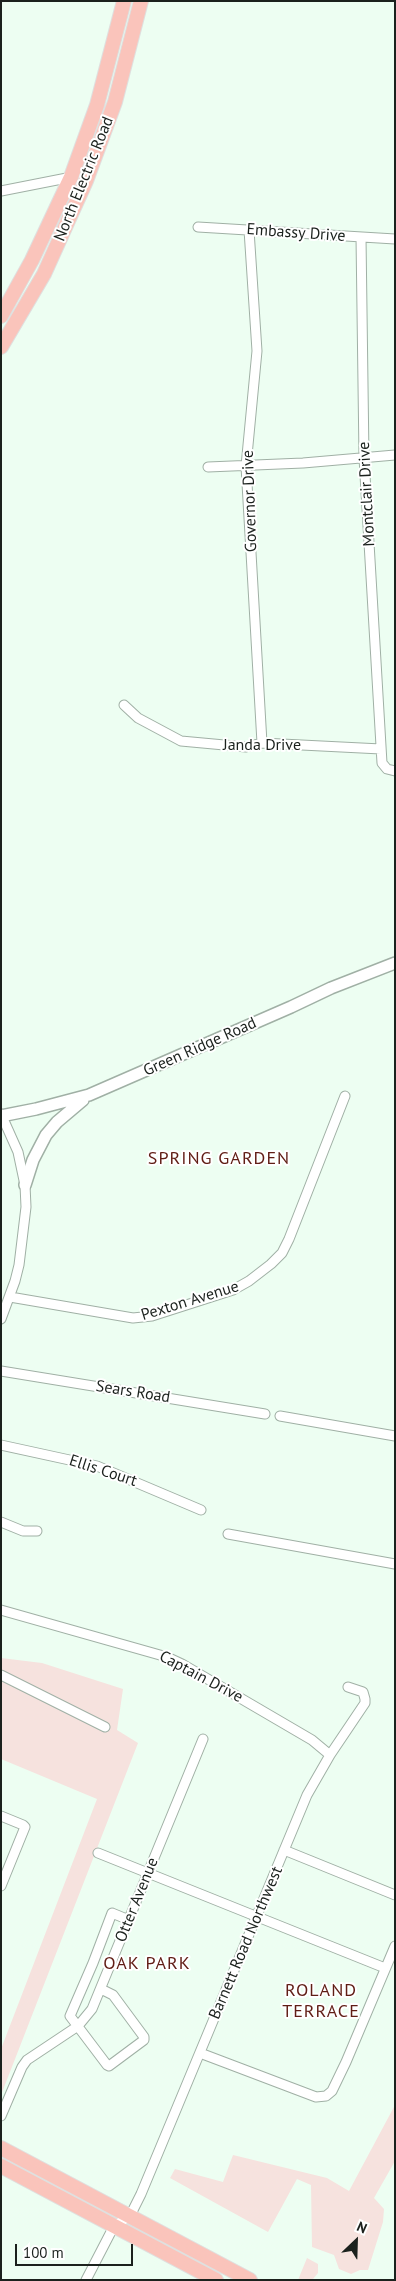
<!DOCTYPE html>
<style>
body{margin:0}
#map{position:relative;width:396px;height:2281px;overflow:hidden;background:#edfef2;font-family:"PT Sans",sans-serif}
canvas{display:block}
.frame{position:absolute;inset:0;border:2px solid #1b211d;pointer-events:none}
.north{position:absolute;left:331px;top:2216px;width:50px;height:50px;-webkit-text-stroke:4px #fff;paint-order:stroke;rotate:24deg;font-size:14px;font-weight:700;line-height:20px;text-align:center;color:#1b211d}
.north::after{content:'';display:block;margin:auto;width:18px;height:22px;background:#1b211d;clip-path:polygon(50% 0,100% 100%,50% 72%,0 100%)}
.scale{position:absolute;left:15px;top:2244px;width:118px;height:22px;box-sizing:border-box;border:2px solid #1b211d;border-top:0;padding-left:6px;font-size:15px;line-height:18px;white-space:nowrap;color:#1b211d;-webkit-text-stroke:4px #fff;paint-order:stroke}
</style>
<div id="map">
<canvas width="396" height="2281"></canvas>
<div class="frame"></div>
<div class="north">N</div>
<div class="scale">100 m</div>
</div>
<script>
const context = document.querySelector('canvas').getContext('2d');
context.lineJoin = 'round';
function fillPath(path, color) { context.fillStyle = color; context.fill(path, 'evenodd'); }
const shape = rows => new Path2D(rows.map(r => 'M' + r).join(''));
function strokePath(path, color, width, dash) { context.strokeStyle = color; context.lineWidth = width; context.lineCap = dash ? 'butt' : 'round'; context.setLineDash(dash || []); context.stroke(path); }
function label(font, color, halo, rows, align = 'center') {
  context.font = font + ' "PT Sans",sans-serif'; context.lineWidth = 4; context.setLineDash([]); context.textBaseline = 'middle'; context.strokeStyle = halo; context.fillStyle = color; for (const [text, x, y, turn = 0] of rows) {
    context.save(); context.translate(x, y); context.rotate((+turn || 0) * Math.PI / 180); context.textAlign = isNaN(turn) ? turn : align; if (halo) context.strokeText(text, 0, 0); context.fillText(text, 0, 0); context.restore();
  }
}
fillPath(shape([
 [1,1658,42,1663,123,1689,117,1730,138,1743,1,2095,1,2049,97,1799,1,1759],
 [395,2105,395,2161,374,2198,384,2209,383,2222,368,2270,360,2270,351,2274,339,2269,334,2255,312,2247,311,2185,297,2179,268,2232,170,2178,175,2169,223,2182,233,2155,327,2178,349,2191],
 [307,2258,318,2264,318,2273,313,2279,298,2280]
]), '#f6e2de');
const minor = shape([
 [1,191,72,177],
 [198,227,395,239],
 [249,230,257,351,246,466,262,743],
 [361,237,364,458,382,763,387,769,395,771],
 [208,467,303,463,395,455],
 [124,705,138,718,181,741,246,747,262,743,381,749],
 [1,1114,18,1152,25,1185,26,1207,19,1265,15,1281,1,1319],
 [10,1297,133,1318,152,1316,233,1290,249,1281,271,1264,282,1253,289,1239,345,1096],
 [1,1371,265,1414],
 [280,1416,395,1436],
 [1,1445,97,1466,201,1510],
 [1,1522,23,1531,37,1531],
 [228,1534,395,1564],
 [1,1610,167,1657,182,1664,312,1740,330,1755],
 [1,1675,105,1727],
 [1,1816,23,1825,25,1827,1,1886],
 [284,1850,395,1895],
 [98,1853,385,1968],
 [101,1989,113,1995,144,2037,144,2040,109,2066,107,2065,70,2016,93,1963,112,1913,129,1920],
 [200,2053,316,2097,326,2096,332,2091,346,2062,395,1946],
 [1,2116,22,2067,27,2060,78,2026,92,2009,203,1739],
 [86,2280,114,2226,130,2216,141,2194,307,1795,330,1755,365,1703,365,1699,363,1692,348,1687]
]);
const tertiary = shape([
 [1,1116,36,1109,89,1095,291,1007,331,988,395,963],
 [25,1185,33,1160,46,1135,57,1122,83,1100]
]);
const primary = shape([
 [1,316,32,260,71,177,97,105,124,1],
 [1,347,44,274,86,181,115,102,141,1],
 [1,2148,250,2280],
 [1,2166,216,2280]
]);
strokePath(minor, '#a0b0a5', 11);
strokePath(tertiary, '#a0b0a5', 14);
strokePath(primary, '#dfe0df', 16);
strokePath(minor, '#fff', 9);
strokePath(tertiary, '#fff', 11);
strokePath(primary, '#fac4bb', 14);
label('16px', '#1b211d', '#fff', [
 ["North Electric Road",84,179,-68],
 ["Embassy Drive",296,233,4],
 ["Montclair Drive",367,494,-93],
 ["Governor Drive",250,501,-92],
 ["Janda Drive",262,745],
 ["Green Ridge Road",200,1047,-24],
 ["Pexton Avenue",190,1301,-17],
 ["Sears Road",133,1392,9],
 ["Ellis Court",103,1471,18],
 ["Captain Drive",201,1677,28],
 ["Otter Avenue",137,1900,-68],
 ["Barnett Road Northwest",246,1943,-67]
]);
context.letterSpacing = '1px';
label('18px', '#601d15', '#fff', [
 ["SPRING GARDEN",219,1159],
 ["OAK PARK",147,1964],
 ["ROLAND",321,1991],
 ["TERRACE",321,2012]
]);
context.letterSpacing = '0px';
</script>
